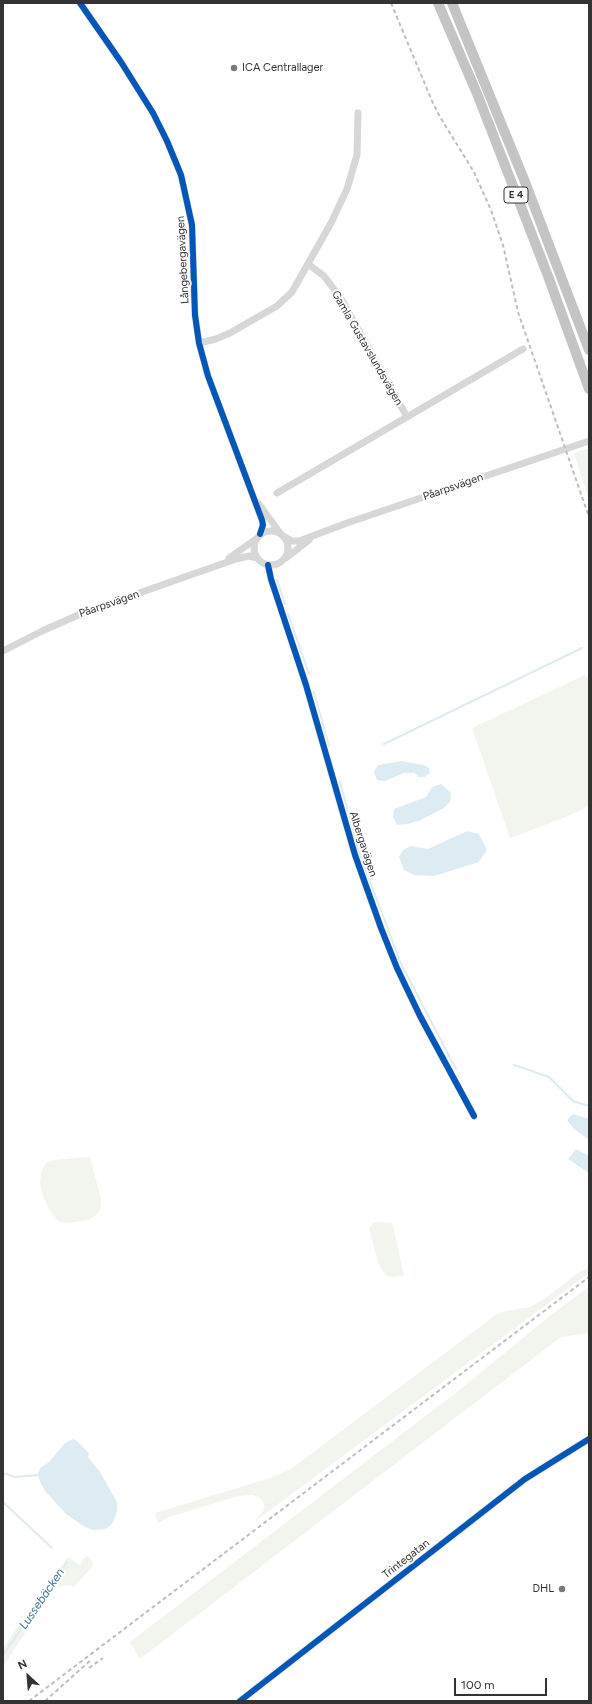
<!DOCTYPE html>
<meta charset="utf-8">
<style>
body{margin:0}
#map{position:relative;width:592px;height:1704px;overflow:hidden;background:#fff;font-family:Figtree,sans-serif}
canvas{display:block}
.frame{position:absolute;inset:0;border:4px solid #333;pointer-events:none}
.north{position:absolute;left:8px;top:1656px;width:40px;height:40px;-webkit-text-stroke:3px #fff;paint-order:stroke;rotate:334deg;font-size:11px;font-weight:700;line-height:16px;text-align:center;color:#333}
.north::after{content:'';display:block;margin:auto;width:14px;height:18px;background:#333;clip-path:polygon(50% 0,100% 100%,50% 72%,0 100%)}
.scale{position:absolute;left:454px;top:1678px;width:93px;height:18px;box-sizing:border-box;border:2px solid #333;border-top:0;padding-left:5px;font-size:12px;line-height:14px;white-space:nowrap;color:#333;-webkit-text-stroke:3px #fff;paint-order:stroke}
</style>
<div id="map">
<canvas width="592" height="1704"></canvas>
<div class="frame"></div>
<div class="north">N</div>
<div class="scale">100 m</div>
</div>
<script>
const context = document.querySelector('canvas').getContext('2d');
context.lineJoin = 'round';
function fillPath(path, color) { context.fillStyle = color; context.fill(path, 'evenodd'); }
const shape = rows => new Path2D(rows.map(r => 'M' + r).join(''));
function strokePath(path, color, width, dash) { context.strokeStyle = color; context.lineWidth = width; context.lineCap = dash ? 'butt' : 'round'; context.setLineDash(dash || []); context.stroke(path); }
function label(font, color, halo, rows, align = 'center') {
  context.font = font + ' Figtree,sans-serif'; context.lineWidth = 4; context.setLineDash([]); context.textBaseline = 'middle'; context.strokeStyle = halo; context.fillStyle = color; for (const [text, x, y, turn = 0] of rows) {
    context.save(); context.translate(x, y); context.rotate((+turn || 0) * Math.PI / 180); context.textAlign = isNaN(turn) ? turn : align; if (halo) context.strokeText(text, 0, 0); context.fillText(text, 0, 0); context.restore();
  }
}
fillPath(shape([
 [589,448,588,474,589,500,574,453],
 [585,675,589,680,589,806,566,817,510,838,472,728],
 [90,1157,101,1199,101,1208,96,1215,89,1220,66,1223,58,1221,50,1211,43,1196,40,1184,41,1172,46,1163,54,1160],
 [374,1222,392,1223,404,1275,395,1277,387,1276,379,1266,369,1228],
 [589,1267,589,1273,254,1522,264,1510,264,1504,260,1498,253,1495,238,1496,169,1517,158,1523,155,1513,267,1479,291,1469,497,1314,506,1311,530,1307,544,1299,578,1273],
 [589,1287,589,1333,561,1337,140,1659,130,1642,458,1391,551,1315],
 [88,1556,93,1562,92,1567,74,1587,68,1585,57,1587,49,1596,3,1667,3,1648,57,1571,68,1557,80,1565,84,1558]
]), '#f1f5ed');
fillPath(shape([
 [401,761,424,765,429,768,430,773,425,777,419,777,414,773,404,773,385,781,377,780,374,772,378,765],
 [441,784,451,793,450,802,444,808,421,820,408,824,397,825,393,817,394,809,426,797,432,787],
 [467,831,479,834,487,850,479,862,434,876,414,875,404,870,399,857,403,850,411,846,428,849],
 [573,1114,589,1119,589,1140,574,1129,567,1120],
 [576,1149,589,1156,589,1173,568,1159],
 [73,1439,77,1441,89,1453,88,1457,100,1472,117,1502,117,1511,114,1520,111,1525,105,1529,94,1530,85,1527,66,1514,45,1491,40,1482,38,1475,40,1468,49,1462,65,1443]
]), '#ddebf3');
strokePath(shape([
 [277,580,285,604],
 [288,614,309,674],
 [314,692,329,746],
 [384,744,582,648],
 [340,782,359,852,401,964,456,1069],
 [514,1065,549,1077,573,1101,589,1106],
 [3,1473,15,1477,38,1475],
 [3,1502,52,1548],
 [3,1655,29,1617,40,1606,67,1562]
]), '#ddebf3', 2);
strokePath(shape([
 [80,3,121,62,153,113,167,141,181,175,192,225,195,315,199,343,208,376,262,520,263,525,260,534],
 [308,264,324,276,340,297,407,417,523,349],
 [199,343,216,339,230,333,277,306,292,292,331,223,347,189,357,155,358,113],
 [277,493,407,417],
 [258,503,280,533],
 '254 548a17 17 0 1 1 34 0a17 17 0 1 1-34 0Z',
 [283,536,292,541,299,541,347,523,589,441],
 [229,558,256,539],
 [286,558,309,540],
 [268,565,271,579,306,685,355,855,381,928,397,968,420,1016,474,1116],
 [3,651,42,631,85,612,236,559,249,556,257,558],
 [240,1701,525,1479,589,1439]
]), '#d7d7d7', 7);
strokePath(shape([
 [438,3,478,96,548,276,589,389],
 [452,3,525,182,589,350]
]), '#c4c4c4', 10);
strokePath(shape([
 [391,3,432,101,440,117,474,172,491,210,503,245,518,312,589,517],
 [89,1668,103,1658],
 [29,1701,589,1277],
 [45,1701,92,1659]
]), '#bebebe', 2, [4, 3]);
strokePath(shape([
 [80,3,121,62,153,113,167,141,181,175,192,225,195,315,199,343,208,376,262,520,263,525,260,534],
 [268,565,271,579,306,685,355,855,381,928,397,968,420,1016,474,1116],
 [240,1701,525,1479,589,1439]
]), '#0057b8', 6);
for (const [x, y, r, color] of [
 [234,68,4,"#7a7a7a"],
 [562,1589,4,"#7a7a7a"]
]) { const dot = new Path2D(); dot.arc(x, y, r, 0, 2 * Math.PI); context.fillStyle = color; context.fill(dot); strokePath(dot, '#fff', 1.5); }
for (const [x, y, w] of [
 [516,195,24]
]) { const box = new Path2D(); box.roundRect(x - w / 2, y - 8, w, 16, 3); context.fillStyle = '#fff'; context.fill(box); strokePath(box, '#333', 1); }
label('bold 10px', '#333', null, [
 ["E 4",516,195]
]);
label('11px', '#333', '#fff', [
 ["ICA Centrallager",242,68],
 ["DHL",554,1589,"right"]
], 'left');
label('11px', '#333', '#fff', [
 ["Långebergavägen",183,260,-93],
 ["Gamla Gustavslundsvägen",367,348,60],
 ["Påarpsvägen",453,487,-19],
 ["Påarpsvägen",109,604,-19],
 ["Albergavägen",363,844,72],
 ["Trintegatan",406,1559,-38]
]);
label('italic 12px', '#3f7597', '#fff', [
 ["Lussebäcken",42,1599,-56]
]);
</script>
